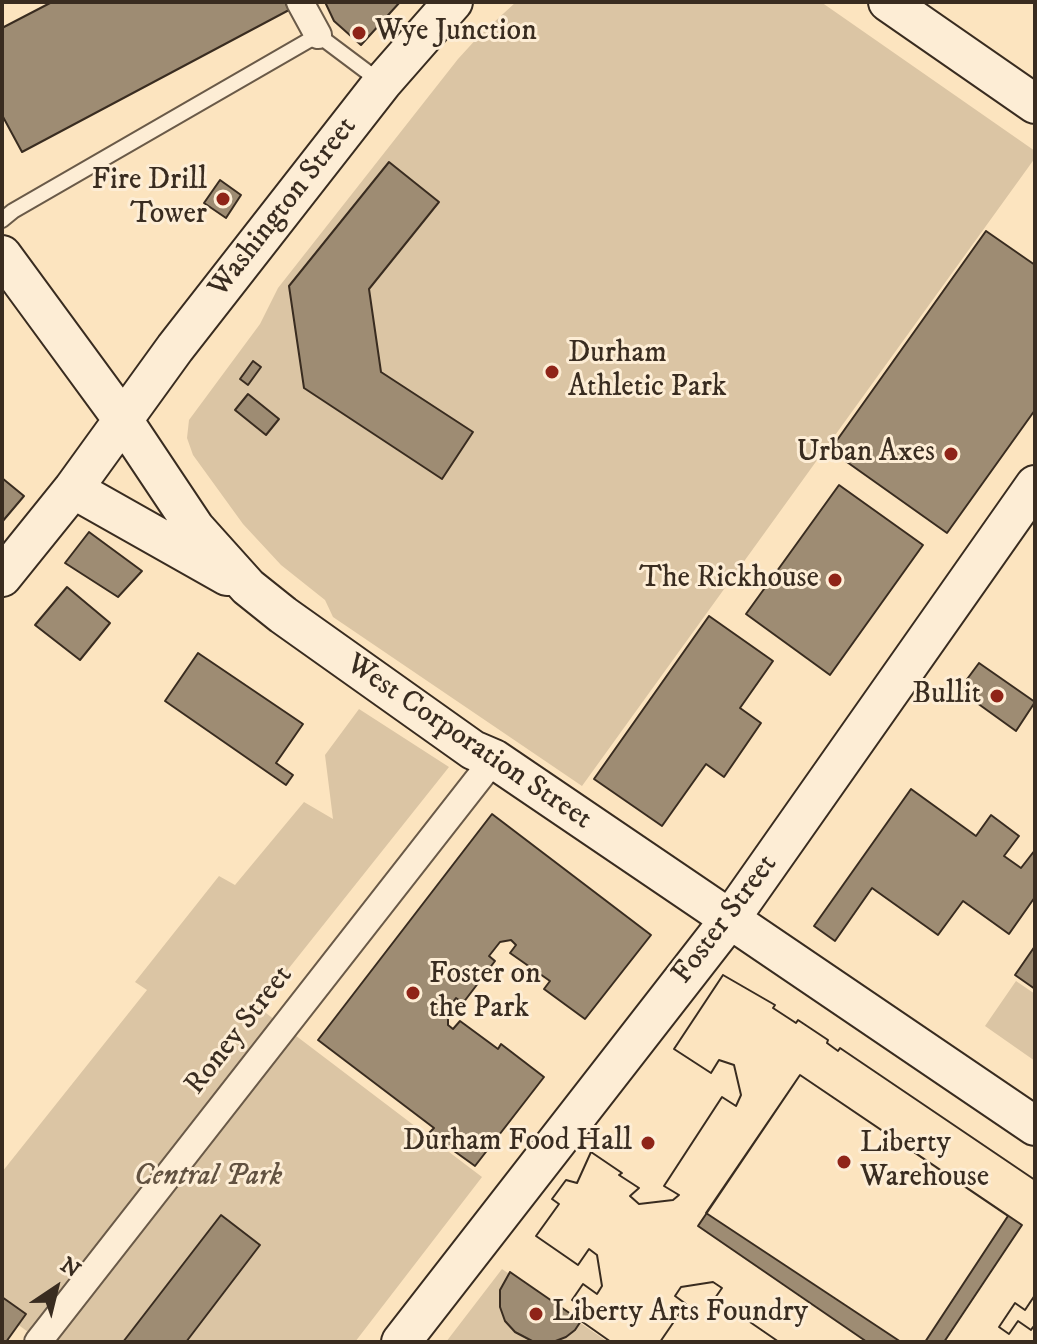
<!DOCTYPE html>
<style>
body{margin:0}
#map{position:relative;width:1037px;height:1344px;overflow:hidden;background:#fce4bf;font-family:"IM FELL DW Pica",serif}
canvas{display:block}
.frame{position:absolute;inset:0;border:4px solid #392c20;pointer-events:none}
.north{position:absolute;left:16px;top:1248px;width:80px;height:80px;-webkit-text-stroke:6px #fdedd5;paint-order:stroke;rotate:35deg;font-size:22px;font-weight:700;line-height:32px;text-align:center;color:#392c20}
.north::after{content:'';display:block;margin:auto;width:28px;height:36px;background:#392c20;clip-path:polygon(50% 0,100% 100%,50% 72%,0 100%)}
</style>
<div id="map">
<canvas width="1037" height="1344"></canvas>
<div class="frame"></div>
<div class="north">N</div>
</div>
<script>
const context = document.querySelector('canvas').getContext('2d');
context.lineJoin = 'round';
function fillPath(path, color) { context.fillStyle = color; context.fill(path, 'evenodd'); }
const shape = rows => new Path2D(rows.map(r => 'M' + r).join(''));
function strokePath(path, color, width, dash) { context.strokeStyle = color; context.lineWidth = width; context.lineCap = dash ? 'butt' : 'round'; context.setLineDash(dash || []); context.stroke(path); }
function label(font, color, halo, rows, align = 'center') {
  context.font = font + ' "IM FELL DW Pica",serif'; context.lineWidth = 6; context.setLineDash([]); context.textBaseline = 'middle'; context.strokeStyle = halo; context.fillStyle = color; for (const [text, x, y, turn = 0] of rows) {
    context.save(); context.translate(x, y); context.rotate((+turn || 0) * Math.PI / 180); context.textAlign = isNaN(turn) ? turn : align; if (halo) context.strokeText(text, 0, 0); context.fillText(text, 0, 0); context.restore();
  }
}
fillPath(shape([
 [516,2,821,2,1035,151,1035,158,582,786,333,617,325,600,281,565,243,524,193,455,187,438,189,420,260,324,278,288,458,59,479,36],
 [359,709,449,767,258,1007,482,1177,355,1342,31,1342,35,1337,2,1313,2,1172,147,990,135,982,219,876,235,885,304,802,333,819,325,755],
 [1016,981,1035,994,1035,1061,985,1026],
 [502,1269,608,1342,446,1342]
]), '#dbc5a4');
const building = shape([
 [52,2,285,2,289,10,22,152,2,115,2,28,52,2],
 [325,2,400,2,361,45,334,21,325,2],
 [389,162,439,202,369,289,381,372,473,432,442,479,304,388,289,286,389,162],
 [220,180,241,195,226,218,204,203,220,180],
 [986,231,1035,265,1035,410,947,533,830,450,986,231],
 [253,361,261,367,248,385,240,379,253,361],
 [248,394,279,419,266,435,235,410,248,394],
 [2,478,24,496,2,522,2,478],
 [839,485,923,545,830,675,746,614,839,485],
 [89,532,142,571,118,597,65,563,89,532],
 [67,587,110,623,80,660,35,625,67,587],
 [709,616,773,661,740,708,761,723,724,777,706,764,662,826,594,779,709,616],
 [198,653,303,724,276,763,293,775,286,785,165,701,198,653],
 [979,663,1035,702,1016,731,959,690,979,663],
 [911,789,976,836,991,815,1019,836,1004,856,1021,868,1035,850,1035,897,1009,934,963,901,938,935,872,888,835,941,814,926,911,789],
 [492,814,651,935,585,1019,544,989,550,981,510,953,516,945,511,940,500,942,489,956,495,961,463,1003,456,998,448,1009,448,1025,453,1029,460,1021,498,1049,501,1044,544,1077,475,1166,429,1133,434,1128,318,1040,492,814],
 [1035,946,1035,989,1015,975,1035,946],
 [723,975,775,1005,773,1008,796,1023,798,1020,828,1040,827,1043,838,1051,840,1048,1035,1180,1035,1295,1025,1310,1015,1303,999,1327,1009,1334,1018,1321,1031,1330,1033,1327,1035,1328,1035,1342,944,1342,1022,1225,800,1075,698,1226,867,1342,779,1342,715,1298,722,1288,713,1282,681,1287,675,1296,686,1304,660,1342,611,1342,574,1316,581,1306,572,1300,583,1284,597,1294,602,1286,597,1255,589,1249,578,1265,536,1236,559,1204,552,1199,566,1180,577,1183,591,1152,622,1173,619,1175,639,1188,630,1196,639,1204,673,1200,679,1195,664,1186,722,1097,736,1106,741,1095,734,1065,719,1060,711,1073,674,1049,723,975],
 [723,975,775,1005,773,1008,796,1023,798,1020,828,1040,827,1043,838,1051,840,1048,1035,1180,1035,1295,1025,1310,1015,1303,999,1327,1009,1334,1018,1321,1031,1330,1033,1327,1035,1328,1035,1342,779,1342,715,1298,722,1288,713,1282,681,1287,675,1296,686,1304,660,1342,611,1342,574,1316,581,1306,572,1300,583,1284,597,1294,602,1286,597,1255,589,1249,578,1265,536,1236,559,1204,552,1199,566,1180,577,1183,591,1152,622,1173,619,1175,639,1188,630,1196,639,1204,673,1200,679,1195,664,1186,722,1097,736,1106,741,1095,734,1065,719,1060,711,1073,674,1049,723,975],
 [800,1075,1008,1216,925,1342,901,1342,706,1213,800,1075],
 [221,1215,260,1245,186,1342,123,1342,221,1215],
 [510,1272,581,1321,575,1330,566,1337,553,1342,534,1342,515,1332,505,1321,500,1307,500,1290,510,1272],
 [2,1297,26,1314,6,1342,2,1342,2,1297]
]);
fillPath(building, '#9e8c73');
strokePath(building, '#392c20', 2);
const lane = shape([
 [2,220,13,211,318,35,382,83]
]);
const street = shape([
 [300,2,318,35],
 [38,1342,494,759]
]);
const secondary = shape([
 [888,2,1035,104],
 [2,255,123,420,195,528,248,587,283,615,473,750,494,759,1035,1126],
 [73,489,227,576],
 [2,577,73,489,175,348,382,83,453,2],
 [401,1342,730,919,1035,485]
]);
strokePath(lane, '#6a5a48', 18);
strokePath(street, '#6a5a48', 30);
strokePath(secondary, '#392c20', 42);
strokePath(lane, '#fdedd5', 14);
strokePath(street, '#fdedd5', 26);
strokePath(secondary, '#fdedd5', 38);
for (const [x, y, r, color] of [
 [359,33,8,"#8f2418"],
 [223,199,8,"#8f2418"],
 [552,372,8,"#8f2418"],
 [951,454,8,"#8f2418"],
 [835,580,8,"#8f2418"],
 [997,696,8,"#8f2418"],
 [413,993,8,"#8f2418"],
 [648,1143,8,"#8f2418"],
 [844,1162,8,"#8f2418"],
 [536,1314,8,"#8f2418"]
]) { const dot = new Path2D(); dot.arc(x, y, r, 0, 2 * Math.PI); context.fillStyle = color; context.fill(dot); strokePath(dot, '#fdedd5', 3); }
label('30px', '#392c20', '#fdedd5', [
 ["Wye Junction",375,33],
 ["Fire Drill",207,182,"right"],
 ["Tower",207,216,"right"],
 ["Durham",568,355],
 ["Athletic Park",568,389],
 ["Urban Axes",935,454,"right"],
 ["The Rickhouse",819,580,"right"],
 ["Bullit",981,696,"right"],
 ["Foster on",429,976],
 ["the Park",429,1010],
 ["Durham Food Hall",632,1143,"right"],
 ["Liberty",860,1145],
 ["Warehouse",860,1179],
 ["Liberty Arts Foundry",552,1314]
], 'left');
label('30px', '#392c20', '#fdedd5', [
 ["Washington Street",284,208,-52],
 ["West Corporation Street",468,743,34],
 ["Foster Street",726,920,-53],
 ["Roney Street",240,1031,-52]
]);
label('italic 30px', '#625241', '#fdedd5', [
 ["Central Park",208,1178]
]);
</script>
